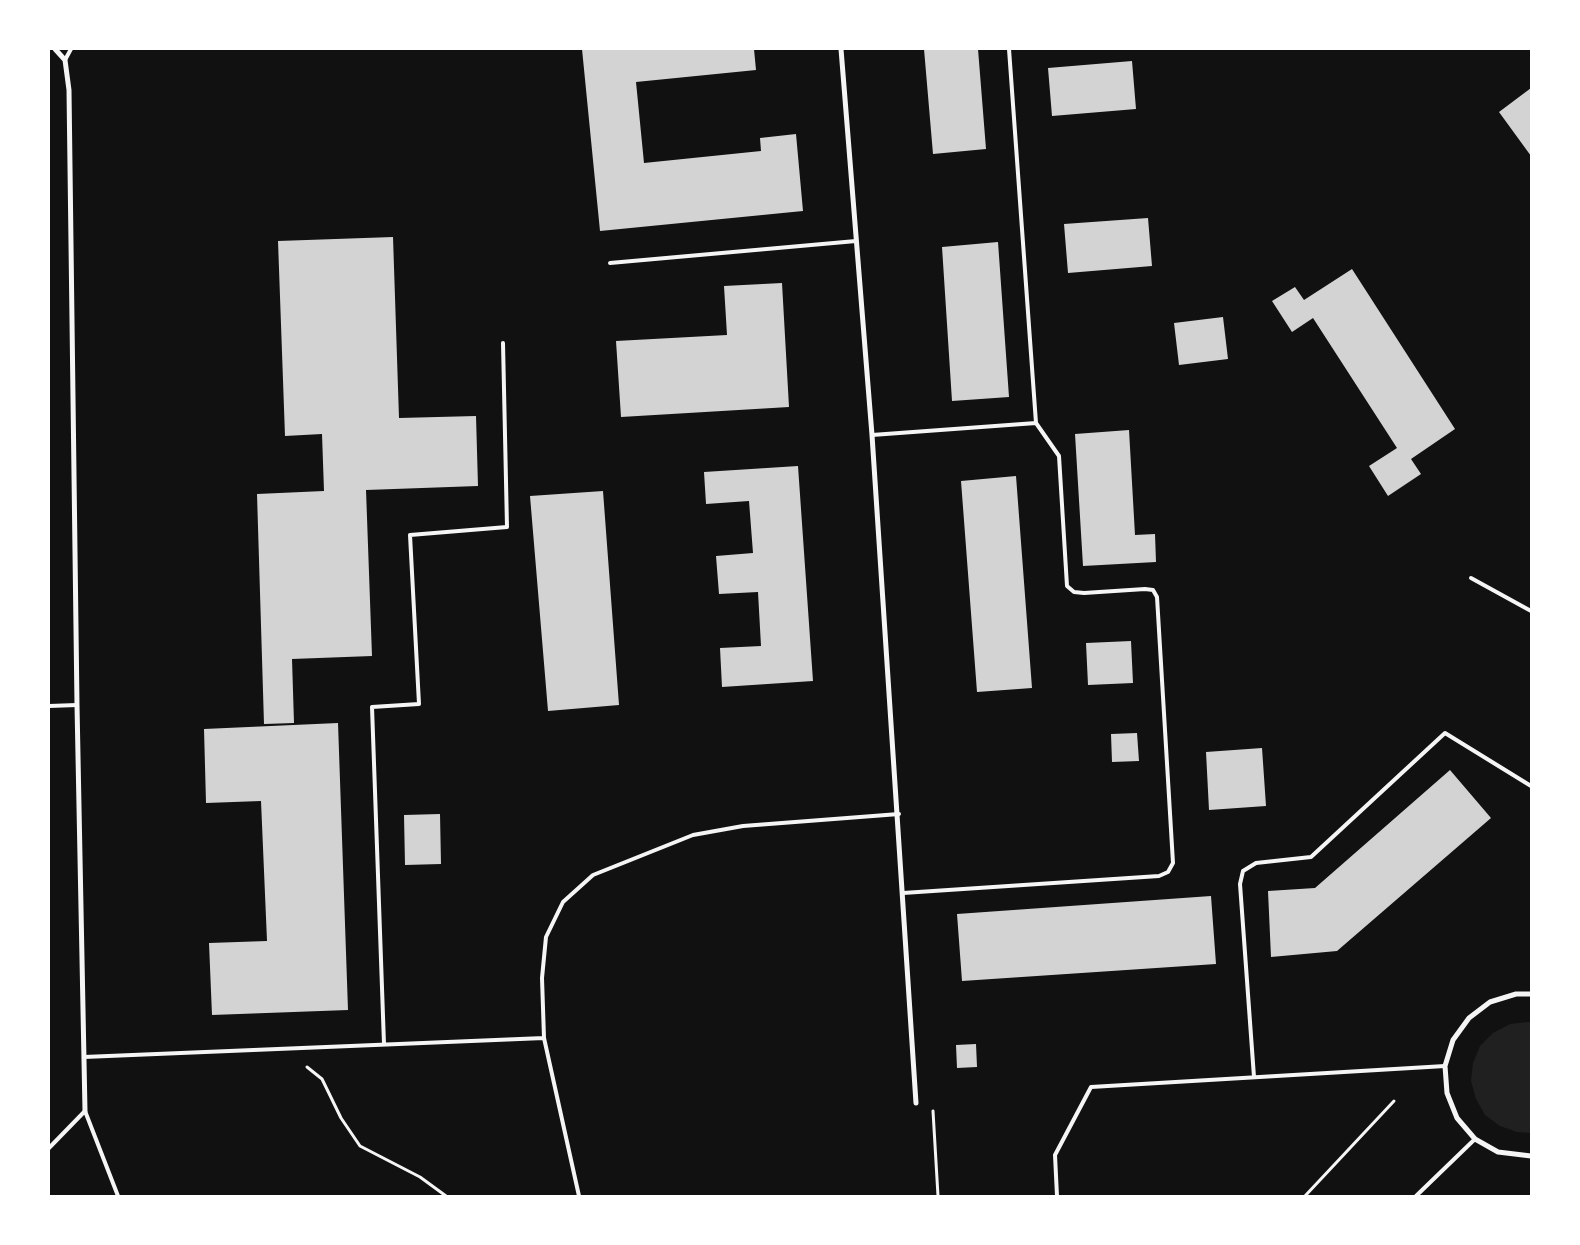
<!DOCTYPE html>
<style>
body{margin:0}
#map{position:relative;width:1580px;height:1245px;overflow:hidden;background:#111;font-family:"Exo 2",sans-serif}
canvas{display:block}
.frame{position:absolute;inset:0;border:50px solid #fff;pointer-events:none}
</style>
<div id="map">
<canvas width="1580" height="1245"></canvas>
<div class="frame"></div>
</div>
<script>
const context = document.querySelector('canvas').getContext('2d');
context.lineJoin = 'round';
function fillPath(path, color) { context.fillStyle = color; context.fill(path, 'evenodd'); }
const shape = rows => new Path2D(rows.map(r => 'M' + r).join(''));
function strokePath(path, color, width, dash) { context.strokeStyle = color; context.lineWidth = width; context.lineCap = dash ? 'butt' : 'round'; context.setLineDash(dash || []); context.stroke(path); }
fillPath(shape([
 [1528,1022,1531,1022,1531,1133,1517,1132,1500,1126,1485,1115,1476,1099,1471,1081,1473,1063,1480,1046,1493,1033,1510,1024]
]), '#202020');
fillPath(shape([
 [582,49,754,49,756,70,636,82,644,163,761,151,760,138,796,134,803,211,600,231],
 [924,49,978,49,986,149,933,154],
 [1132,61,1136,109,1052,116,1048,68],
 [1531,88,1531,156,1499,112],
 [1148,218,1152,266,1068,273,1064,224],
 [393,237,399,418,476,416,478,486,366,490,372,656,292,659,294,723,264,724,257,494,324,491,322,434,285,436,278,241],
 [998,242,1009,397,952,401,942,247],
 [1352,269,1455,429,1411,459,1421,474,1388,496,1369,466,1397,448,1313,318,1292,332,1272,301,1295,287,1304,300],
 [782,283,789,407,621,417,616,341,727,335,724,286],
 [1223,317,1228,359,1179,365,1174,323],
 [1129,430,1135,535,1155,534,1156,562,1083,566,1075,434],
 [798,466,813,681,722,687,720,648,761,646,758,592,719,594,716,556,753,553,749,501,706,504,704,472],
 [1016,476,1032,688,977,692,961,481],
 [603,491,619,705,548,711,530,496],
 [1131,641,1133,683,1088,685,1086,643],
 [338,723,348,1010,212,1015,209,943,267,941,261,801,206,803,204,729],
 [1137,733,1139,761,1112,762,1111,734],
 [1262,748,1266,806,1209,810,1206,752],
 [1450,770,1491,818,1337,951,1271,957,1268,891,1315,888],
 [440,814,441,864,405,865,404,815],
 [1211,896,1216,964,962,981,957,914],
 [976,1044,977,1067,957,1068,956,1045]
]), '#d3d3d3');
strokePath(shape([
 [307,1067,322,1079,341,1118,360,1146,420,1177,446,1196],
 [933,1111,938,1196],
 [1305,1196,1394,1101]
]), '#f5f5f5', 3);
strokePath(shape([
 [1009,49,1036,423],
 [65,60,71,49],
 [610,263,856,241],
 [872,435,1036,423,1059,456,1067,586,1074,592,1084,593,1145,589,1153,590,1157,597,1173,863,1168,872,1159,876,903,893],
 [1471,578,1531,611],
 [49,706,77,705],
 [384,1044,372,707,419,704,410,535,507,527,503,343],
 [84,1057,544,1038],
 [1254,1077,1240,884,1243,871,1256,863,1311,857,1445,733,1531,786],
 [49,1148,85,1111,118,1196],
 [579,1196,544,1038,542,978,546,937,563,902,593,875,693,835,743,826,899,814],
 [1057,1196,1055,1155,1091,1087,1445,1066],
 [1416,1196,1475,1139]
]), '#f5f5f5', 4);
strokePath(shape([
 [55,49,65,60,69,90,77,705,85,1111],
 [841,49,872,435,916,1103],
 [1531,994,1516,994,1490,1002,1469,1018,1453,1040,1445,1066,1447,1093,1457,1118,1475,1139,1498,1152,1531,1156]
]), '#f5f5f5', 5);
</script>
